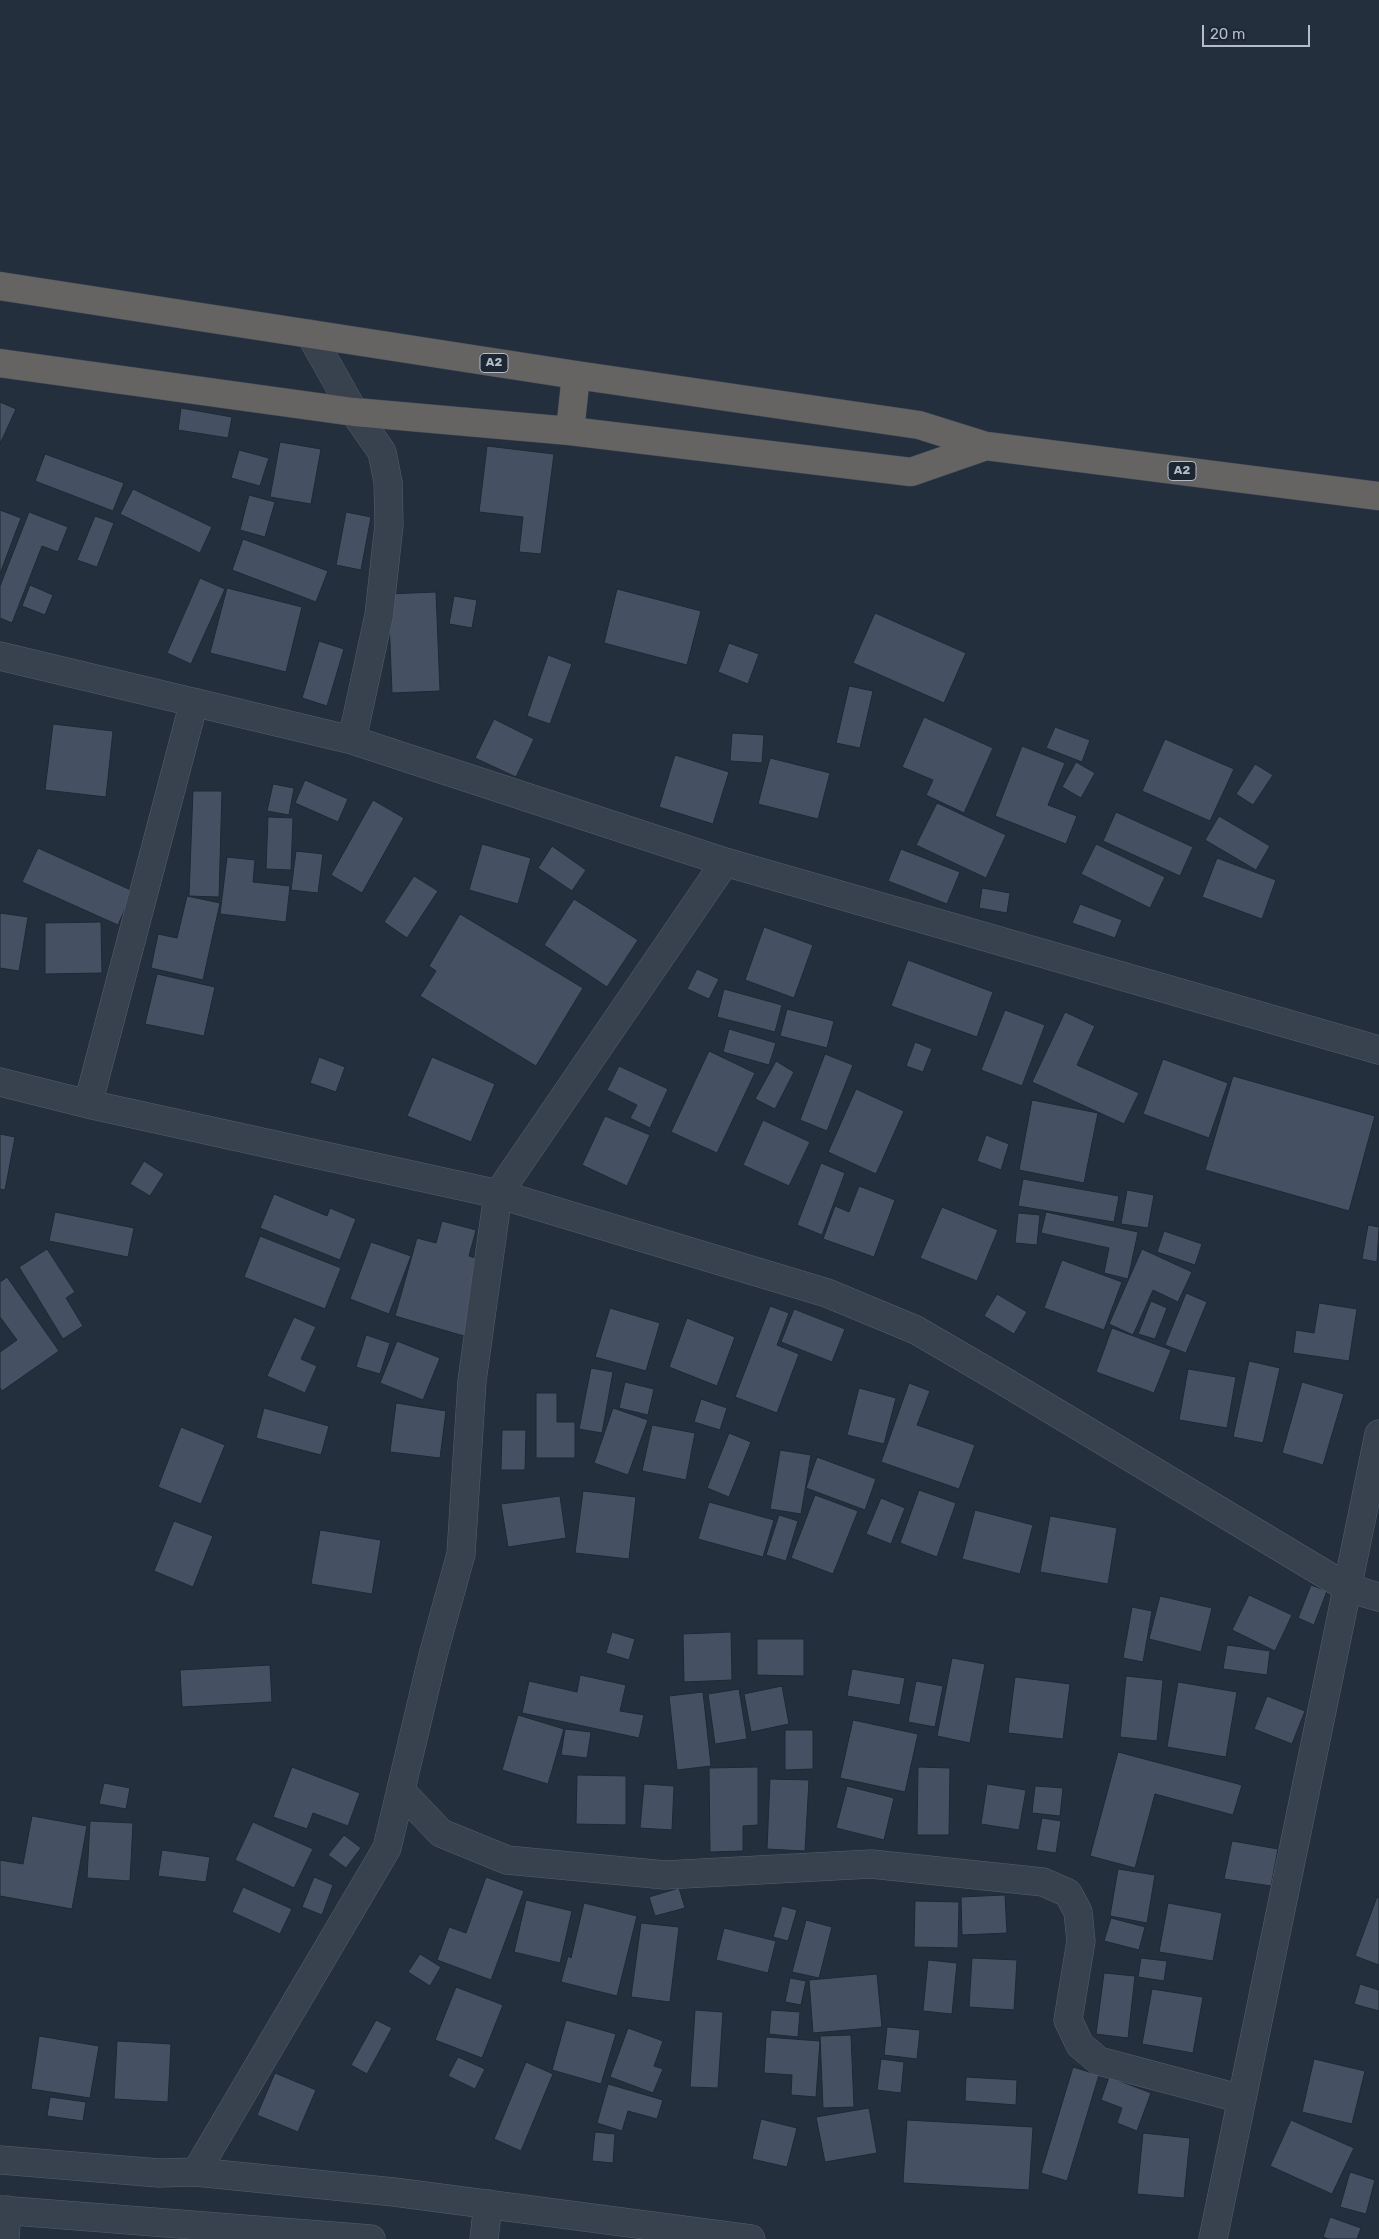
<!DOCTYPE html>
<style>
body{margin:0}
#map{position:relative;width:1379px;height:2239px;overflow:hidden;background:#242f3e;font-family:Rubik,sans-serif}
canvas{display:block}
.scale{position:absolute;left:1202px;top:25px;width:108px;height:22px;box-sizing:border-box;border:2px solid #b4bcc9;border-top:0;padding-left:6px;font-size:15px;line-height:18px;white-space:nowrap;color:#b4bcc9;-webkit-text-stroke:4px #1d2633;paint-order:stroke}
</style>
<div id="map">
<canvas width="1379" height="2239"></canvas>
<div class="scale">20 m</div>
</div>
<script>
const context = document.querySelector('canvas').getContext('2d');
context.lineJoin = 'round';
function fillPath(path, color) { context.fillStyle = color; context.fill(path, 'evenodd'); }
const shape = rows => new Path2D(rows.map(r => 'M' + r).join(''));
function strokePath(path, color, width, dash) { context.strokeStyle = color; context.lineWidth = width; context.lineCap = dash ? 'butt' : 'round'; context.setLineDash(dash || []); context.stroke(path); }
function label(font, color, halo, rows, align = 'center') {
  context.font = font + ' Rubik,sans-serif'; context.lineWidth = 5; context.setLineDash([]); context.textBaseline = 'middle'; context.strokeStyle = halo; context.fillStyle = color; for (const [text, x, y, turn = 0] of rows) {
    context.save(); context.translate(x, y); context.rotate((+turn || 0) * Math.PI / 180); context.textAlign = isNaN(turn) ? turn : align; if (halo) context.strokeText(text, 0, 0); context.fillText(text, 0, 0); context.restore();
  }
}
const building = shape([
 [0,402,16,409,0,444,0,402],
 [181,408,232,417,228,438,178,430,181,408],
 [280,442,321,449,311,504,270,497,280,442],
 [487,446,554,454,541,554,519,552,523,517,479,512,487,446],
 [239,450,269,458,260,486,231,478,239,450],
 [45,454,124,483,113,511,35,481,45,454],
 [133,489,212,527,200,553,120,514,133,489],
 [249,495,275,502,265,537,240,530,249,495],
 [0,510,21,518,0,574,0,510],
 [29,512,68,527,58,552,42,546,12,623,0,618,0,586,29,512],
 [346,512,371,517,361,570,336,565,346,512],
 [95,516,114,523,97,567,77,560,95,516],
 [243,539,328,571,316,602,232,570,243,539],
 [200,578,225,589,191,664,167,653,200,578],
 [30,585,53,595,45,615,22,606,30,585],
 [227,588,302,607,286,672,210,653,227,588],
 [617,589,701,611,687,665,604,643,617,589],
 [436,592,440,691,392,693,388,594,436,592],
 [454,596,477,600,472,628,449,624,454,596],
 [875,613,966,653,944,703,853,663,875,613],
 [319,641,344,649,327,706,302,698,319,641],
 [729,643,759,654,748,684,718,672,729,643],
 [548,655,572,664,550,724,527,716,548,655],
 [849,686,873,691,860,748,836,743,849,686],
 [924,717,993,748,964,813,926,795,933,780,902,767,924,717],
 [494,719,534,739,516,777,475,758,494,719],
 [53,724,113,731,106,797,45,790,53,724],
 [1055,727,1090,740,1082,762,1046,748,1055,727],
 [732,733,764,735,762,763,730,761,732,733],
 [1165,739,1234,769,1210,821,1142,791,1165,739],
 [1022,746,1065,763,1048,805,1077,816,1066,844,995,816,1022,746],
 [675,755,729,772,713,824,659,807,675,755],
 [770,758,830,773,818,819,758,804,770,758],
 [1076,762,1095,773,1081,798,1062,787,1076,762],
 [1255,764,1273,775,1253,805,1236,794,1255,764],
 [305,780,348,799,338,822,295,803,305,780],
 [273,784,294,788,289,815,267,811,273,784],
 [193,791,222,791,219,897,189,896,193,791],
 [373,800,404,818,362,893,331,875,373,800],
 [937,803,1006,835,986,878,916,845,937,803],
 [1116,812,1193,847,1180,876,1103,841,1116,812],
 [1219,816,1270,846,1256,870,1205,840,1219,816],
 [268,817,293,818,291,870,266,869,268,817],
 [482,844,531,858,518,904,469,890,482,844],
 [1096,844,1165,877,1150,908,1081,874,1096,844],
 [552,846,586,870,572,891,538,868,552,846],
 [38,848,133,891,118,925,22,882,38,848],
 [901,849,960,872,947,904,888,881,901,849],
 [296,851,323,854,318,893,291,890,296,851],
 [227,857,255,860,253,882,290,886,286,922,220,914,227,857],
 [1217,858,1276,880,1262,919,1202,897,1217,858],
 [414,876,438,891,407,938,384,922,414,876],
 [982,888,1010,893,1007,913,979,908,982,888],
 [187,896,220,903,203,980,151,968,158,934,177,938,187,896],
 [574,899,638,940,607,987,544,945,574,899],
 [1080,904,1122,920,1115,938,1072,923,1080,904],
 [0,913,28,917,19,971,0,968,0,913],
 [460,914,583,988,536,1066,420,996,436,971,429,966,460,914],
 [101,922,102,973,45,974,45,923,101,922],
 [764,927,813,945,794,998,745,980,764,927],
 [908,960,993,992,977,1037,891,1006,908,960],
 [697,969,719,979,709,999,687,989,697,969],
 [157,974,215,987,204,1036,145,1024,157,974],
 [724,989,782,1005,775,1032,717,1017,724,989],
 [787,1009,834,1021,827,1048,780,1036,787,1009],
 [1005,1010,1045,1025,1022,1086,981,1070,1005,1010],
 [1065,1012,1095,1026,1077,1065,1139,1093,1124,1124,1032,1082,1065,1012],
 [729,1029,776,1043,769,1065,723,1052,729,1029],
 [915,1042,932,1049,923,1072,906,1066,915,1042],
 [709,1051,755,1073,717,1153,671,1132,709,1051],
 [825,1054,853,1065,827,1131,800,1120,825,1054],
 [319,1057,345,1067,336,1092,310,1083,319,1057],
 [432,1057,495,1084,471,1142,407,1116,432,1057],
 [1163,1059,1228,1083,1209,1138,1143,1114,1163,1059],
 [776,1061,794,1072,775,1109,755,1099,776,1061],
 [619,1066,668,1089,650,1128,630,1118,637,1105,607,1090,619,1066],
 [1233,1076,1375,1116,1349,1211,1205,1170,1233,1076],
 [856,1089,904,1111,876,1174,828,1152,856,1089],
 [1032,1100,1098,1113,1084,1183,1019,1170,1032,1100],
 [605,1116,650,1135,627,1186,582,1165,605,1116],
 [763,1120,810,1142,789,1186,743,1165,763,1120],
 [0,1134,15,1137,5,1190,0,1189,0,1134],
 [986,1135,1009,1144,1001,1170,977,1161,986,1135],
 [144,1161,164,1174,150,1196,130,1184,144,1161],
 [821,1163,845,1173,822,1235,797,1225,821,1163],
 [1023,1179,1119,1196,1114,1222,1018,1206,1023,1179],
 [859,1186,895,1200,874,1257,823,1239,835,1206,849,1212,859,1186],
 [1127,1190,1154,1195,1148,1228,1121,1224,1127,1190],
 [274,1194,327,1216,330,1208,356,1219,340,1260,260,1228,274,1194],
 [942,1207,998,1230,977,1281,920,1258,942,1207],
 [55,1212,134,1228,128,1257,49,1241,55,1212],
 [1046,1212,1138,1232,1128,1279,1104,1273,1109,1248,1041,1233,1046,1212],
 [1018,1213,1040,1215,1037,1245,1015,1243,1018,1213],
 [442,1221,476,1230,469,1256,486,1261,464,1336,395,1316,417,1238,436,1243,442,1221],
 [1368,1225,1379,1227,1377,1262,1362,1259,1368,1225],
 [1164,1231,1202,1244,1195,1265,1157,1252,1164,1231],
 [260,1236,341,1268,325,1309,244,1277,260,1236],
 [371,1242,411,1256,389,1314,350,1299,371,1242],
 [47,1249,75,1292,66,1298,83,1326,63,1339,19,1267,47,1249],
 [1142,1249,1192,1272,1178,1302,1153,1290,1133,1335,1109,1324,1142,1249],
 [1062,1260,1122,1282,1104,1330,1044,1308,1062,1260],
 [7,1277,59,1351,2,1391,0,1388,0,1352,17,1340,0,1317,0,1282,7,1277],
 [1186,1293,1207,1302,1186,1353,1165,1345,1186,1293],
 [997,1294,1027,1312,1014,1334,984,1316,997,1294],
 [1151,1301,1167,1308,1155,1339,1138,1334,1151,1301],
 [1319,1303,1357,1309,1349,1361,1293,1353,1296,1330,1314,1333,1319,1303],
 [770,1306,789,1313,777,1345,799,1354,777,1413,735,1397,770,1306],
 [610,1308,660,1323,646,1371,595,1357,610,1308],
 [794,1309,845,1329,832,1362,781,1342,794,1309],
 [294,1317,316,1327,301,1359,317,1366,305,1393,267,1376,294,1317],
 [687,1318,735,1337,717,1386,669,1367,687,1318],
 [1112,1328,1171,1350,1154,1393,1096,1372,1112,1328],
 [366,1335,390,1343,380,1374,356,1367,366,1335],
 [397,1341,440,1358,423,1400,380,1383,397,1341],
 [1249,1361,1280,1368,1263,1443,1233,1437,1249,1361],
 [591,1368,613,1372,602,1433,579,1429,591,1368],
 [1188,1369,1236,1377,1227,1428,1179,1420,1188,1369],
 [625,1382,654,1389,648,1415,619,1408,625,1382],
 [1302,1382,1344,1394,1323,1465,1282,1453,1302,1382],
 [909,1383,930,1391,917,1425,975,1445,959,1489,881,1462,909,1383],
 [859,1388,896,1398,884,1444,847,1435,859,1388],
 [536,1393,557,1393,557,1422,575,1422,575,1458,536,1458,536,1393],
 [701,1399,727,1408,720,1430,694,1422,701,1399],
 [396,1403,446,1411,440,1458,390,1452,396,1403],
 [264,1408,329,1426,321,1455,256,1438,264,1408],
 [613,1408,648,1420,628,1475,594,1463,613,1408],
 [652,1425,695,1433,686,1480,642,1471,652,1425],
 [181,1427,225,1445,201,1504,158,1487,181,1427],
 [502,1430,526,1430,525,1470,501,1470,502,1430],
 [729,1433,751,1442,729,1497,707,1488,729,1433],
 [780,1450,811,1455,801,1514,770,1509,780,1450],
 [817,1457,876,1479,865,1510,806,1488,817,1457],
 [919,1490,956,1503,937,1557,900,1543,919,1490],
 [583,1491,636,1497,629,1559,575,1553,583,1491],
 [815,1495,858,1511,833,1574,791,1558,815,1495],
 [560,1496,566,1538,508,1547,501,1504,560,1496],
 [881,1498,905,1508,891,1544,866,1534,881,1498],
 [709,1502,774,1520,763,1557,698,1539,709,1502],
 [975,1510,1033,1525,1020,1574,962,1559,975,1510],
 [779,1515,798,1521,786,1561,766,1555,779,1515],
 [1050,1516,1117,1528,1108,1584,1040,1572,1050,1516],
 [174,1521,213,1536,193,1587,154,1571,174,1521],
 [320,1530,381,1540,372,1594,311,1584,320,1530],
 [1311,1585,1327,1591,1314,1625,1298,1618,1311,1585],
 [1249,1595,1292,1615,1275,1651,1232,1630,1249,1595],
 [1160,1596,1212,1608,1201,1652,1149,1639,1160,1596],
 [1132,1607,1152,1611,1143,1662,1123,1658,1132,1607],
 [612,1632,635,1639,629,1660,606,1653,612,1632],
 [731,1632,732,1680,684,1682,683,1634,731,1632],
 [757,1639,804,1639,804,1676,757,1675,757,1639],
 [1227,1645,1270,1651,1267,1675,1223,1669,1227,1645],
 [952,1658,985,1664,970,1743,937,1736,952,1658],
 [270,1665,272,1702,182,1707,180,1670,270,1665],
 [852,1669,905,1678,900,1705,847,1696,852,1669],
 [580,1675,626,1685,620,1711,644,1715,639,1738,522,1713,529,1681,577,1692,580,1675],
 [1126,1676,1163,1680,1157,1741,1120,1737,1126,1676],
 [1015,1677,1070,1684,1063,1739,1008,1733,1015,1677],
 [916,1681,943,1686,935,1727,908,1722,916,1681],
 [1178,1682,1237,1692,1226,1757,1167,1747,1178,1682],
 [782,1686,789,1724,751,1732,744,1694,782,1686],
 [739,1689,747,1739,715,1744,708,1694,739,1689],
 [703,1692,711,1766,677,1770,669,1696,703,1692],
 [1267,1696,1305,1711,1292,1744,1254,1729,1267,1696],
 [518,1715,564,1729,548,1784,502,1770,518,1715],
 [853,1720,918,1734,905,1792,840,1778,853,1720],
 [565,1729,591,1732,587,1758,561,1755,565,1729],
 [785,1730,813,1730,813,1769,785,1770,785,1730],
 [1118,1752,1242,1785,1233,1815,1155,1794,1135,1868,1090,1856,1118,1752],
 [292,1767,360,1793,348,1826,313,1813,307,1829,273,1817,292,1767],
 [758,1767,758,1825,743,1826,743,1851,710,1852,709,1768,758,1767],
 [918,1767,950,1768,949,1835,917,1835,918,1767],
 [577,1775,626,1776,626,1825,576,1824,577,1775],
 [770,1779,809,1780,805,1851,767,1849,770,1779],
 [104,1783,130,1788,126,1809,99,1804,104,1783],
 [644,1784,674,1786,672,1830,640,1828,644,1784],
 [987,1784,1026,1790,1019,1830,981,1824,987,1784],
 [847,1786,894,1798,884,1840,836,1828,847,1786],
 [1035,1786,1063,1788,1060,1816,1032,1813,1035,1786],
 [32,1816,87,1826,72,1909,0,1896,0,1860,23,1864,32,1816],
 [1042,1818,1061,1821,1056,1853,1036,1850,1042,1818],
 [90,1821,133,1823,130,1881,87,1878,90,1821],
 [253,1822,313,1849,294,1888,235,1860,253,1822],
 [344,1835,361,1848,346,1868,328,1855,344,1835],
 [1232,1841,1278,1849,1271,1886,1224,1879,1232,1841],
 [162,1850,210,1857,206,1882,158,1876,162,1850],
 [1118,1869,1155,1875,1147,1923,1110,1916,1118,1869],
 [314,1877,333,1885,322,1915,302,1907,314,1877],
 [486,1877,524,1891,491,1980,437,1960,449,1927,466,1933,486,1877],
 [243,1887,292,1909,280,1934,232,1912,243,1887],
 [679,1888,685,1908,655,1916,649,1897,679,1888],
 [1005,1895,1007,1933,962,1935,961,1897,1005,1895],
 [1377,1897,1379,1898,1379,1965,1355,1956,1377,1897],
 [526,1900,572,1911,560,1963,514,1952,526,1900],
 [915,1901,959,1902,958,1948,914,1947,915,1901],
 [584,1903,637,1916,617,1996,561,1982,568,1956,571,1958,584,1903],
 [1168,1903,1222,1913,1213,1961,1159,1952,1168,1903],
 [782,1906,797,1910,788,1941,773,1937,782,1906],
 [1111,1918,1145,1927,1139,1950,1104,1941,1111,1918],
 [806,1920,832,1927,819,1978,792,1972,806,1920],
 [641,1923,679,1927,670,2002,631,1997,641,1923],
 [724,1928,776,1941,768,1973,716,1960,724,1928],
 [420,1954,441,1967,430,1986,408,1972,420,1954],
 [972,1958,1017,1960,1014,2010,969,2007,972,1958],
 [1141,1958,1167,1961,1164,1981,1138,1977,1141,1958],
 [928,1960,957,1963,952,2014,923,2011,928,1960],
 [1104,1973,1135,1976,1128,2038,1096,2034,1104,1973],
 [877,1974,882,2027,813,2033,809,1980,877,1974],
 [790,1978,806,1981,801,2005,785,2002,790,1978],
 [1360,1984,1379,1990,1379,2011,1354,2004,1360,1984],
 [456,1987,503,2005,482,2058,435,2040,456,1987],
 [1152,1989,1203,1997,1193,2053,1142,2044,1152,1989],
 [695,2010,723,2012,718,2088,690,2087,695,2010],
 [771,2010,800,2012,798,2037,769,2034,771,2010],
 [376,2020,392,2028,367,2074,351,2065,376,2020],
 [566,2020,616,2034,601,2084,552,2070,566,2020],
 [887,2027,920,2030,917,2059,884,2055,887,2027],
 [628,2028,663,2041,654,2066,663,2069,653,2093,610,2077,628,2028],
 [851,2035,854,2107,823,2108,820,2036,851,2035],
 [39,2036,99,2046,90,2098,31,2089,39,2036],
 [766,2037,820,2041,816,2097,791,2095,792,2075,764,2073,766,2037],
 [117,2041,171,2044,168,2102,114,2099,117,2041],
 [458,2057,485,2069,475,2089,448,2076,458,2057],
 [881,2059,904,2062,901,2093,877,2090,881,2059],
 [1314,2059,1365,2071,1352,2124,1302,2112,1314,2059],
 [526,2062,553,2074,521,2151,494,2139,526,2062],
 [1073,2067,1099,2075,1067,2181,1041,2173,1073,2067],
 [275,2073,316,2090,298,2132,257,2115,275,2073],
 [966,2077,1017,2080,1016,2105,965,2101,966,2077],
 [1109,2077,1151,2093,1137,2131,1117,2123,1122,2108,1101,2100,1109,2077],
 [608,2084,663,2100,657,2119,628,2111,622,2131,597,2123,608,2084],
 [50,2097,86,2102,83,2121,47,2116,50,2097],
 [869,2108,877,2153,825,2162,816,2117,869,2108],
 [761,2119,797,2128,787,2167,752,2159,761,2119],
 [907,2120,1033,2127,1029,2190,903,2183,907,2120],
 [1291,2120,1354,2148,1332,2194,1270,2166,1291,2120],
 [595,2132,615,2134,613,2163,592,2161,595,2132],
 [1143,2133,1190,2138,1184,2198,1137,2194,1143,2133],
 [1350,2172,1375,2180,1366,2214,1340,2207,1350,2172],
 [1330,2217,1361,2228,1357,2239,1329,2239,1323,2237,1330,2217]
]);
fillPath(building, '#455162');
strokePath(building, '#1f2835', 1);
const minor = shape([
 [310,334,354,412,382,452,388,482,389,525,379,615,352,740],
 [0,656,352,740,725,862,1379,1050],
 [0,1082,88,1104,498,1194,827,1293,916,1330,1007,1383,1348,1588,1379,1597],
 [88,1104,194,702],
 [401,1791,441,1833,507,1860,665,1875,871,1864,1043,1882,1068,1893,1078,1912,1081,1941,1068,2020,1080,2045,1099,2061,1242,2099],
 [196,2172,387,1848,433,1655,461,1554,472,1381,498,1194,725,862],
 [5,2239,7,2210],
 [1213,2239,1379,1434]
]);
const tertiary = shape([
 [0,2160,159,2173,196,2172,394,2192,751,2239],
 [0,2210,371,2239],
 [484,2239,488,2204]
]);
const trunk = shape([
 [0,286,576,375,919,425,986,446,1379,496],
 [0,363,354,412,570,431,911,472,986,446],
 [570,431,576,375]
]);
strokePath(minor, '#565f6c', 29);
strokePath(tertiary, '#565f6c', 29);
strokePath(trunk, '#434c59', 29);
strokePath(minor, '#38414e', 28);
strokePath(tertiary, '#38414e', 28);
strokePath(trunk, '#656462', 28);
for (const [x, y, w] of [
 [494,363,28],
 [1182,471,28]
]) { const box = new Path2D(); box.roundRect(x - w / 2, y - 9.5, w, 19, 4); context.fillStyle = '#1d2633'; context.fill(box); strokePath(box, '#b4bcc9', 1); }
label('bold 12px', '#b4bcc9', null, [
 ["A2",494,363],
 ["A2",1182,471]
]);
</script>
